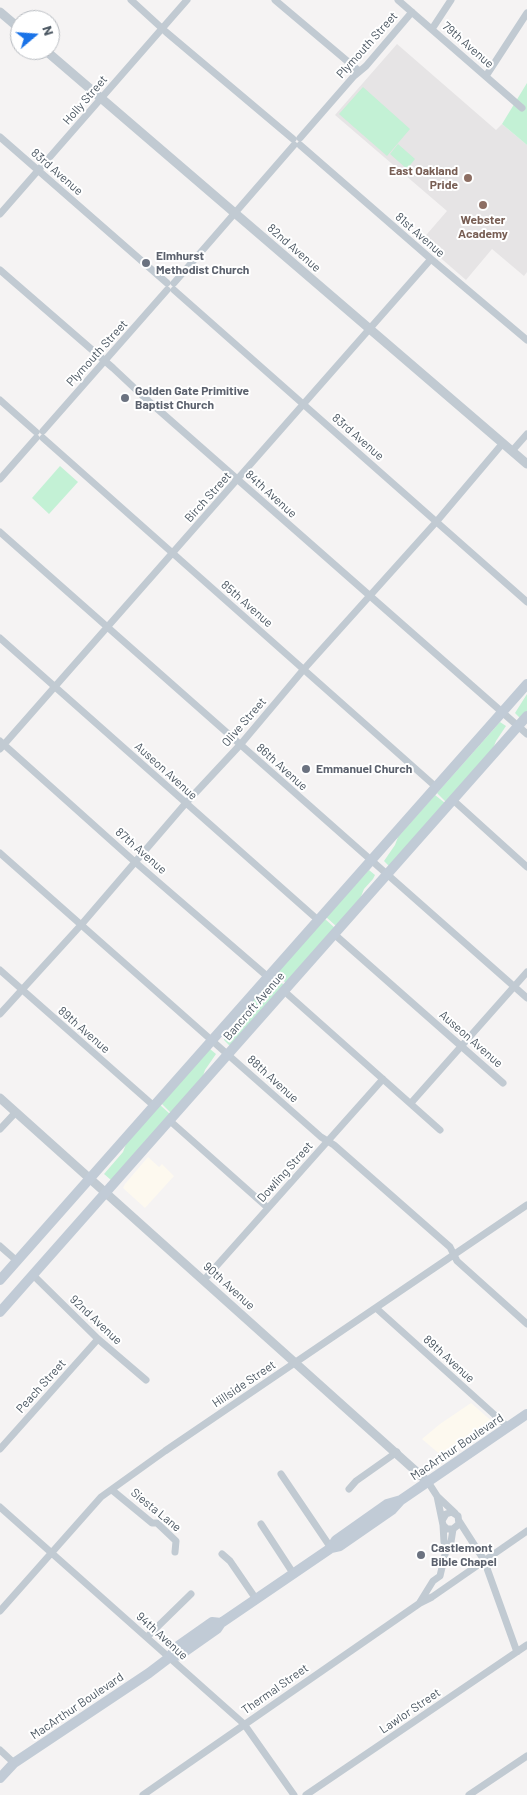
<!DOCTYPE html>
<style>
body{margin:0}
#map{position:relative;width:527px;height:1795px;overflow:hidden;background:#f5f3f3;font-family:Barlow,sans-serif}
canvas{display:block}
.north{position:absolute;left:10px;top:10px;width:50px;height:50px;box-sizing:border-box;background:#fff;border:1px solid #b7bbc0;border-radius:50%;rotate:72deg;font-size:14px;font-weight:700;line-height:20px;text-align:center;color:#4a5661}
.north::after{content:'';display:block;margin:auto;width:18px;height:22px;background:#1a73e8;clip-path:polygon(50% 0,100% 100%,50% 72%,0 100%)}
</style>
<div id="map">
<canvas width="527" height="1795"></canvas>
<div class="north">N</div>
</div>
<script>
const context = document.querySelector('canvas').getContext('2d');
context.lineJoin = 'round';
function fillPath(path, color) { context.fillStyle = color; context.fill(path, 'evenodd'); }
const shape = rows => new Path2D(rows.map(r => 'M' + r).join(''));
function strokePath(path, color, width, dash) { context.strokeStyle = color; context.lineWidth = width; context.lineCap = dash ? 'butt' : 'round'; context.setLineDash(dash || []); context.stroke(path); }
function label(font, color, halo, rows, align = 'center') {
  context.font = font + ' Barlow,sans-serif'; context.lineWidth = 4; context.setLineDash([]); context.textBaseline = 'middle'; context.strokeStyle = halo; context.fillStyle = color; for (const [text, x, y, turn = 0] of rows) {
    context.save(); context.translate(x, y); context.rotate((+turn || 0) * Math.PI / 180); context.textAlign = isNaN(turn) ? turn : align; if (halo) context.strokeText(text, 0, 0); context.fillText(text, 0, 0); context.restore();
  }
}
fillPath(shape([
 [148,1157,159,1167,162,1164,174,1176,145,1208,123,1188,125,1184],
 [471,1403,494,1423,443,1457,422,1439,440,1424]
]), '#fdf9ef');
fillPath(shape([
 [397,44,496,130,502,124,527,145,527,272,524,276,492,249,466,280,421,241,447,211,335,115]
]), '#e6e4e5');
fillPath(shape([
 [527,83,527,145,502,124],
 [363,87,410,129,387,156,339,114],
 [398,144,415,159,407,169,390,154],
 [60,466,78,482,49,514,32,498],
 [527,694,527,711,520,718,515,713],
 [500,722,506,726,496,741,492,751,446,802,437,793],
 [435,795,445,803,389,866,384,861,395,845,398,837],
 [369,870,375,875,373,879,364,889,360,899,336,926,326,917],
 [325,919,335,928,286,983,276,974],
 [274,976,284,985,230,1046,224,1040,226,1036,235,1026,239,1017],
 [210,1049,216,1054,205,1070,203,1076,171,1113,161,1103],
 [160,1105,170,1114,111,1180,104,1174,123,1152,126,1144]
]), '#c3f1d5');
strokePath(shape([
 [131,0,166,32,293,139],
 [275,0,359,71],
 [398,0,522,108],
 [432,29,451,0],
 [486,76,527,13],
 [0,137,167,283],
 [300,138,354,76,366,66,412,12],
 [300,145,431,259,527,340],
 [0,214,187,0],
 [0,270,113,368,145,398,527,734],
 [174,283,294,145],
 [174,290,527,602],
 [0,400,36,432],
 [43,431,167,290],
 [43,438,436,787],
 [512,451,527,434],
 [0,479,36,438],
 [0,532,527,998],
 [0,638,318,920],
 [0,741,135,862,268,977],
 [0,749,431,259],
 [453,800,527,867],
 [0,853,321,1137,334,1145,450,1247,457,1261,527,1324],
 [334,934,503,1083],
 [0,970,154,1106],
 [284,991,440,1130],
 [0,1014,81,925,185,804,240,745,304,669,437,521,503,443],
 [411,1103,527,972],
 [169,1120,268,1208],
 [0,1129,16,1112],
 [0,1246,17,1261],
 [33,1275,98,1339,146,1380],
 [204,1280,383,1079],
 [376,1308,508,1427],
 [0,1449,98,1339],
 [281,1474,331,1548],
 [428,1482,437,1496,455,1513],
 [349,1489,356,1481,397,1452],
 [112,1490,152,1523,157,1523,176,1541,175,1552],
 [437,1496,443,1525,447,1529,453,1529,459,1524,458,1516,452,1512,446,1514,443,1519],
 [0,1507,244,1724,294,1795],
 [459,1521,484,1560,517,1652],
 [261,1524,293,1573],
 [443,1525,444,1542,447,1546],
 [222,1554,230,1561,256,1599],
 [420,1602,433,1581,440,1576,447,1546,451,1542,453,1529],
 [0,1611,101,1497,165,1451,527,1205],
 [147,1637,191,1594],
 [0,1750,14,1763],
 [143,1795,420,1603,432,1597,527,1531],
 [306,1795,527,1645],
 [469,1795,527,1756]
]), '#c1cad2', 7);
strokePath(shape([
 [0,12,20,29],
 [45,50,527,464],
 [0,1098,428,1482]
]), '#c1cad2', 9);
strokePath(shape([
 [0,1280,527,684],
 [0,1312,527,716],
 [331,1548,340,1546,392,1510,401,1500,527,1414],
 [170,1657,180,1655,217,1629,221,1623,331,1548,336,1540,387,1504,401,1500],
 [0,1778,14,1763,149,1673,170,1657,175,1648,212,1622,221,1623]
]), '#c1cbd6', 10);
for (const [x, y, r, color] of [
 [468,178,5,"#8d6e63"],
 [483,205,5,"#8d6e63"],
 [146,263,5,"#6b7280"],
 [125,398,5,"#6b7280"],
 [306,769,5,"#6b7280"],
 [421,1555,5,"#6b7280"]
]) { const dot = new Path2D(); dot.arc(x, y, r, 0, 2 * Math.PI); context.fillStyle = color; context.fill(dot); strokePath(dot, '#fff', 2); }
label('12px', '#4a5661', '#fff', [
 ["Plymouth Street",367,45,-48],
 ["79th Avenue",468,45,41],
 ["Holly Street",85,100,-49],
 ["83rd Avenue",57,172,41],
 ["81st Avenue",420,235,41],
 ["82nd Avenue",294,248,41],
 ["Plymouth Street",97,353,-48],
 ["83rd Avenue",358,437,41],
 ["84th Avenue",271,494,42],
 ["Birch Street",208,497,-48],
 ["85th Avenue",247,604,41],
 ["Olive Street",244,722,-49],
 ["86th Avenue",282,767,42],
 ["Auseon Avenue",166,771,42],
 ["87th Avenue",141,851,41],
 ["Bancroft Avenue",254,1006,-49],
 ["89th Avenue",84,1030,41],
 ["Auseon Avenue",471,1039,41],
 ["88th Avenue",273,1079,42],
 ["Dowling Street",285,1172,-48],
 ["90th Avenue",229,1286,42],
 ["92nd Avenue",96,1320,43],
 ["89th Avenue",449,1359,42],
 ["Hillside Street",244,1384,-34],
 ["Peach Street",41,1386,-48],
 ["MacArthur Boulevard",457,1447,-34],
 ["Siesta Lane",156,1510,39],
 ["94th Avenue",162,1636,42],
 ["Thermal Street",275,1689,-35],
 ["MacArthur Boulevard",77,1706,-34],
 ["Lawlor Street",410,1711,-34]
]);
label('bold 12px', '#785e54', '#fff', [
 ["East Oakland",458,171],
 ["Pride",458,185],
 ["Webster",483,220,"center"],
 ["Academy",483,234,"center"]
], 'right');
label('bold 12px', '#5b616d', '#fff', [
 ["Elmhurst",156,256],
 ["Methodist Church",156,270],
 ["Golden Gate Primitive",135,391],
 ["Baptist Church",135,405],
 ["Emmanuel Church",316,769],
 ["Castlemont",431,1548],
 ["Bible Chapel",431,1562]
], 'left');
</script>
